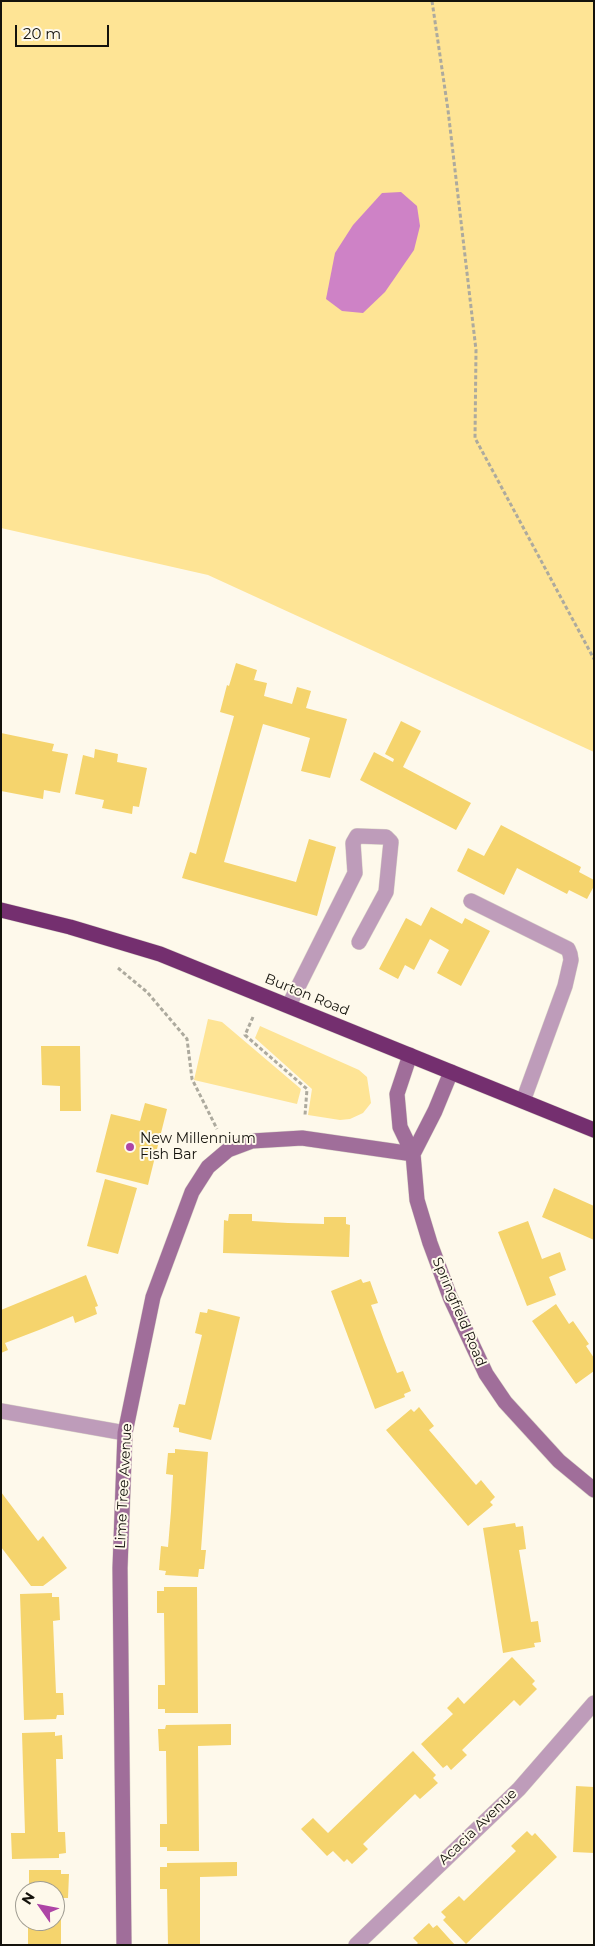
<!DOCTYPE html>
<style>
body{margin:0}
#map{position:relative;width:595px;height:1946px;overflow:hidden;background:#fef9eb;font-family:Montserrat,sans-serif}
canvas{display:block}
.frame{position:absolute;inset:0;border:2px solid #14120c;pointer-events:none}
.north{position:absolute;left:15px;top:1881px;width:50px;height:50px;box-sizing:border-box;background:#fef9eb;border:1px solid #a09d92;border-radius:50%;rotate:303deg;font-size:14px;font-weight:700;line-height:20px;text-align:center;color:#14120c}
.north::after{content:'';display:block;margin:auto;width:18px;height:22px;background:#ae45a6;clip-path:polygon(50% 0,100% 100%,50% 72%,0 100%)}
.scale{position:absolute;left:15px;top:25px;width:94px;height:22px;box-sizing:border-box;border:2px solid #14120c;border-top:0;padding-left:6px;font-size:15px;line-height:18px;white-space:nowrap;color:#14120c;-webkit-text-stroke:4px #fef9eb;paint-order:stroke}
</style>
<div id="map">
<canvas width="595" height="1946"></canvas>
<div class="frame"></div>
<div class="north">N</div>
<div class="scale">20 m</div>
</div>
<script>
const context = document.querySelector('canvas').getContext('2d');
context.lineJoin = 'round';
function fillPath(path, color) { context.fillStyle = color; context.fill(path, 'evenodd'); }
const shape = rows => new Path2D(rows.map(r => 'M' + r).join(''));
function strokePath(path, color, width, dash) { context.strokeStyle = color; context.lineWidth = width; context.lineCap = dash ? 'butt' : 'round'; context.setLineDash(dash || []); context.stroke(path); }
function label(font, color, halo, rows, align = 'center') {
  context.font = font + ' Montserrat,sans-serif'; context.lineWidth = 4; context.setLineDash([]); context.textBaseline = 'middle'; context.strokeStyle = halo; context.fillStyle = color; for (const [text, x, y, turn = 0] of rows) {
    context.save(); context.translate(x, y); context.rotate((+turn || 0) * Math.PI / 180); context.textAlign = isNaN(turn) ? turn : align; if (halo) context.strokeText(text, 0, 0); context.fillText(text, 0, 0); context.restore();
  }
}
fillPath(shape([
 [1,1,594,1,594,752,208,575,1,528],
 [208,1019,222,1022,301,1089,297,1104,194,1080],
 [260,1026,359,1070,367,1077,371,1103,363,1113,350,1119,340,1120,308,1115,312,1089,255,1038]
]), '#fee495');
fillPath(shape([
 [401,192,417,206,420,226,414,250,385,292,363,313,342,311,326,299,335,253,353,225,382,193]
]), '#ce82c6');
fillPath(shape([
 [236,663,257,670,254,680,267,683,264,696,292,704,297,687,311,691,306,708,347,719,330,778,301,771,310,738,263,724,224,862,296,882,309,839,336,847,317,916,182,878,190,852,196,854,234,716,220,712,227,685,229,686],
 [401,721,421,731,403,767,471,803,456,830,360,780,374,752,393,762,394,759,385,754],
 [1,733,54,744,52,751,68,754,60,793,44,790,43,799,1,791],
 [95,749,118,754,117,762,147,768,139,807,133,806,132,814,102,808,104,800,75,794,83,755,94,758],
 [501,825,581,867,579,872,594,880,594,886,587,899,569,890,567,894,517,868,504,895,457,871,468,848,484,856],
 [431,907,462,924,465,918,490,931,461,986,437,973,449,950,430,939,414,970,405,965,398,979,379,969,406,918,421,926],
 [41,1046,80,1046,81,1111,60,1111,60,1086,42,1085],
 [145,1103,167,1109,148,1185,96,1172,111,1114,140,1121],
 [105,1179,137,1188,118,1254,87,1246],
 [554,1188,594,1206,594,1240,542,1217],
 [229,1214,252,1214,252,1221,288,1223,324,1224,324,1217,346,1217,346,1224,350,1225,349,1257,223,1253,224,1220,228,1221],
 [528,1221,542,1259,560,1252,566,1270,549,1277,556,1295,527,1306,498,1232],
 [86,1275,98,1306,95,1307,97,1314,75,1323,73,1316,39,1330,5,1343,8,1350,1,1353,1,1310],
 [361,1279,363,1283,370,1281,378,1303,371,1305,384,1340,397,1373,403,1371,411,1391,404,1394,405,1397,375,1409,331,1291],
 [556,1304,569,1324,573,1321,589,1344,586,1346,594,1358,594,1371,576,1384,532,1321],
 [208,1309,240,1317,211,1440,179,1432,179,1428,173,1427,179,1404,185,1405,202,1335,195,1333,200,1312,207,1313],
 [419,1407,434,1426,429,1430,476,1485,481,1480,495,1497,490,1502,493,1505,468,1526,386,1430,411,1409,414,1412],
 [175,1449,208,1452,201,1550,206,1550,204,1569,199,1569,198,1577,165,1575,166,1571,159,1570,161,1546,168,1547,171,1511,173,1475,166,1474,168,1453,175,1453],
 [1,1492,38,1541,43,1536,67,1568,43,1586,31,1586,1,1547],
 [515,1523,516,1527,523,1526,526,1549,519,1550,531,1622,538,1621,541,1642,534,1643,535,1647,503,1653,483,1528],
 [164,1587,197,1587,198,1713,165,1713,165,1709,158,1709,158,1685,165,1685,164,1613,157,1613,157,1591,164,1591],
 [52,1593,52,1597,59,1597,60,1620,53,1621,56,1693,63,1693,64,1715,57,1715,56,1719,24,1720,20,1594],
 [512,1657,535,1681,532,1684,537,1689,520,1706,514,1700,462,1750,467,1755,451,1770,447,1765,443,1768,421,1744,453,1714,447,1708,458,1697,464,1704],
 [231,1724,231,1745,198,1746,199,1851,167,1851,167,1847,160,1847,160,1824,167,1824,166,1751,159,1751,158,1729,165,1729,166,1725],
 [55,1732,55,1736,62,1735,63,1759,56,1759,58,1832,65,1832,66,1853,59,1854,59,1858,12,1859,11,1833,25,1833,22,1733],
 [413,1751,436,1775,433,1778,438,1783,420,1799,415,1794,363,1844,368,1849,352,1864,347,1859,344,1862,333,1851,327,1856,301,1829,313,1818,328,1833],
 [576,1786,594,1787,594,1853,573,1852],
 [527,1831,532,1836,535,1833,557,1857,466,1944,443,1920,446,1917,441,1912,459,1896,464,1901,516,1851,511,1846],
 [237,1862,237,1876,200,1877,200,1945,168,1945,167,1889,160,1889,160,1867,167,1867,167,1863],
 [29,1870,61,1870,61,1874,69,1874,68,1898,61,1898,61,1945,28,1945,28,1921,55,1921,55,1891,29,1891],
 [429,1923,433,1928,437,1925,455,1945,416,1945,418,1943,413,1938]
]), '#f5d46d');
const lane = shape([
 [471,901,568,949,570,954,571,960,565,986,523,1101],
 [289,1005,355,873,353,843,357,836,386,837,391,842,386,892,359,942]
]);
const street = shape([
 [1,1411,125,1433],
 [356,1945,519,1789,594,1703]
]);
const secondary = shape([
 [410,1055,397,1094,400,1127,413,1154],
 [451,1072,435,1111,413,1154,417,1200,430,1243,450,1297,486,1374,505,1402,559,1461,594,1490],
 [124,1945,120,1568,125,1433,153,1297,192,1192,208,1167,228,1150,252,1141,302,1138,413,1154]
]);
const highway = shape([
 [1,910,70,927,160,954,594,1130]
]);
strokePath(lane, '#d9d4c7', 16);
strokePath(street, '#d9d4c7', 16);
strokePath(secondary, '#d9d4c7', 16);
strokePath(highway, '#d9d4c7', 16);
strokePath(shape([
 [432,1,448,110,476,350,475,438,594,659],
 [118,968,147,992,187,1039,192,1079,217,1129],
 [253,1017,245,1035,307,1089,305,1115]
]), '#adaa9e', 3, [4, 2.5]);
strokePath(lane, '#be9cba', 15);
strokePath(street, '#be9cba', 15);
strokePath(secondary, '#a06e9a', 15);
strokePath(highway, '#742f6f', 15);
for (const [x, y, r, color] of [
 [130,1147,5,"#ae45a6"]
]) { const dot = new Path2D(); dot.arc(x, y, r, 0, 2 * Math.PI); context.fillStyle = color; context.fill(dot); strokePath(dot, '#fef9eb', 2); }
label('14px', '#14120c', '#fef9eb', [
 ["Burton Road",307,995,22],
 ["Springfield Road",459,1312,67],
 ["Lime Tree Avenue",124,1486,-87],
 ["Acacia Avenue",478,1827,-44]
]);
label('14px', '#14120c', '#fef9eb', [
 ["New Millennium",140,1139],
 ["Fish Bar",140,1155]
], 'left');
</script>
